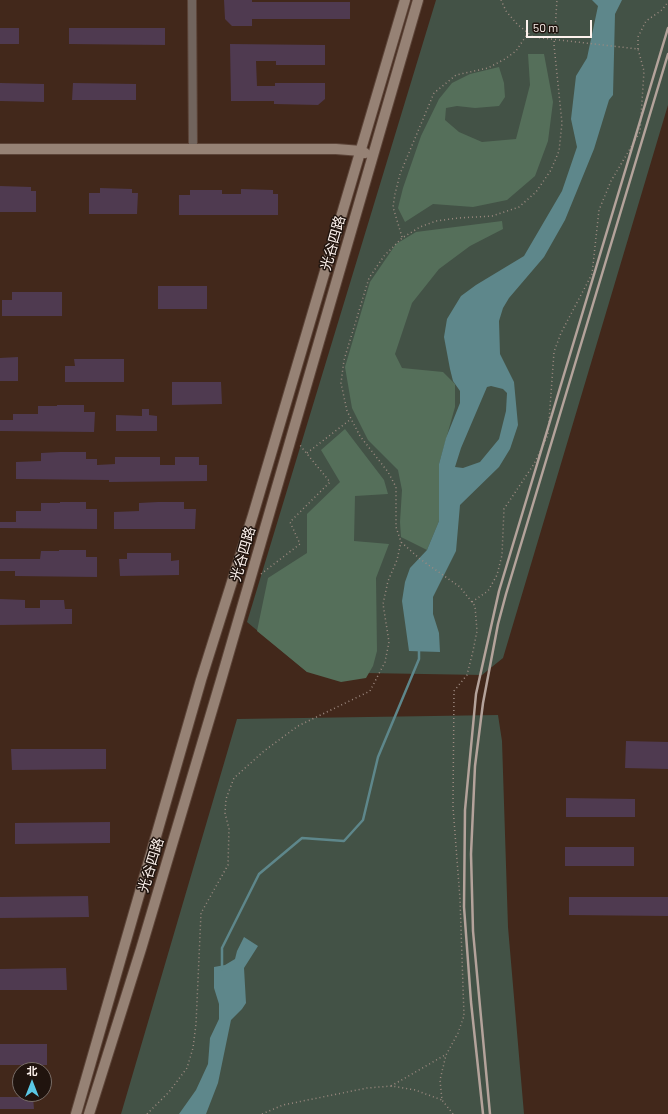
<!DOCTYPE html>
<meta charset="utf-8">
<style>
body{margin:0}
#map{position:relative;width:668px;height:1114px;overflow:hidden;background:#42281b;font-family:Barlow,"Noto Sans SC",sans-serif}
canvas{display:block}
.north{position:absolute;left:12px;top:1062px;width:40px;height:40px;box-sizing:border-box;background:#20140e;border:1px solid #786d67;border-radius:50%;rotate:0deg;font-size:11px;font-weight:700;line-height:16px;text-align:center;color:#fdf2ed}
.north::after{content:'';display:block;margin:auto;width:14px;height:18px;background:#5ac8e5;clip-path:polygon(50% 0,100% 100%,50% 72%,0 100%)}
.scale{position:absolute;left:526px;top:20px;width:66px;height:18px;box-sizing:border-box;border:2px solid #fdf2ed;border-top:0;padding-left:5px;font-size:12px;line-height:14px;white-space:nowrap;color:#fdf2ed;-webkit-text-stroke:3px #20140e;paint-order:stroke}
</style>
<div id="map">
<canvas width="668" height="1114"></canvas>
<div class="north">北</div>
<div class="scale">50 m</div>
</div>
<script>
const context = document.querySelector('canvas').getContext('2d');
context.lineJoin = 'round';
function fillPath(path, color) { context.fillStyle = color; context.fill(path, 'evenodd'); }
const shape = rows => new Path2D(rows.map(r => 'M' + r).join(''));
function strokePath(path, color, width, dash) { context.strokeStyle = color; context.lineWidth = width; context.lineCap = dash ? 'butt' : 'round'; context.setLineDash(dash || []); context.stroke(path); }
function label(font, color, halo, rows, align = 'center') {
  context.font = font + ' Barlow,"Noto Sans SC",sans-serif'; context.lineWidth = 3; context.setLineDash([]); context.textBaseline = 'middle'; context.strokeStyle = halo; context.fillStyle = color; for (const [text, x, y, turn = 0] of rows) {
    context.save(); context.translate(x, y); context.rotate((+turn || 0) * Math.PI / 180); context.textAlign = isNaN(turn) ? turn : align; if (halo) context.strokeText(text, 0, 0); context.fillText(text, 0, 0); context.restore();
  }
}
fillPath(shape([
 [436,0,668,0,668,105,503,658,482,675,307,672,247,622],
 [498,715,502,741,508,927,524,1114,121,1114,237,719]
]), '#435246');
fillPath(shape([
 [528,54,544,54,553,102,548,141,535,176,507,200,473,207,433,204,405,222,398,208,403,188,421,136,439,99,452,83,470,74,499,67,504,83,505,97,499,106,475,108,457,106,446,108,445,120,459,132,482,142,516,139,530,85],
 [502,221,503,229,470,246,439,269,412,303,395,354,402,368,443,372,455,384,455,407,439,464,439,521,427,550,401,537,400,522,402,490,398,470,368,440,352,408,345,367,370,282,396,244,416,232],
 [345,429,384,480,388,494,355,496,354,541,389,544,376,578,377,651,373,666,366,678,341,682,307,672,257,631,268,578,307,553,307,514,340,482,321,450]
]), '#556f5a');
fillPath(shape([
 [592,0,622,0,615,14,613,95,609,100,594,149,565,220,544,257,509,298,503,308,499,321,500,354,514,382,518,425,510,449,499,467,460,505,456,551,433,597,433,614,439,633,440,652,409,651,402,601,405,582,410,568,427,550,439,521,439,464,446,438,460,403,460,391,453,381,450,369,444,337,447,319,461,296,476,285,524,256,562,191,577,147,571,119,576,76,587,58,598,6],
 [491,386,503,389,507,393,506,411,499,439,480,462,463,468,455,467,461,448,487,387],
 [244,937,258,946,244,968,246,1003,242,1009,231,1020,218,1083,206,1114,179,1114,196,1090,208,1064,210,1038,219,1019,219,1004,214,988,214,967,225,965,235,959,237,951]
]), '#5e878b');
strokePath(shape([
 [222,969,222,948,259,874,302,838,344,841,363,820,378,757,419,659,419,649]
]), '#5e878b', 2.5);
fillPath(shape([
 [224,0,252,0,252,2,350,2,350,19,252,19,252,26,232,26,225,19],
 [0,28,19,28,19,44,0,44],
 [69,28,165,28,165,45,69,44],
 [230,44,325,45,325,65,276,65,276,61,256,61,257,86,275,86,275,83,325,83,325,99,318,105,274,104,274,101,231,101],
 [0,83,44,84,44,102,0,101],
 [73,83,136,84,136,100,72,100],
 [0,186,31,187,31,191,36,191,36,212,0,212],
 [100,188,132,189,132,193,138,193,137,214,89,214,89,193,100,193],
 [241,189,273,190,273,194,278,194,278,215,179,215,179,195,190,195,190,190,222,190,222,194,241,194],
 [158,286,207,286,207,309,158,309],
 [12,292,62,292,62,316,2,316,2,300,12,300],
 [18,357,18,381,0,381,0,358],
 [74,359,124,359,124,382,65,382,65,366,75,366],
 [172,382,221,382,222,404,172,405],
 [57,405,84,405,84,412,95,412,94,432,0,431,0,420,13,420,13,414,38,414,38,406,57,406],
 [142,409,149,409,149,415,157,416,157,431,116,431,116,415,142,416],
 [60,452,86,452,86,459,97,459,97,465,115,464,115,457,160,457,160,465,175,465,175,457,199,457,199,465,207,465,207,481,109,482,109,480,16,479,16,462,41,461,41,453],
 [60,502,86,502,86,509,97,509,97,529,0,528,0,522,16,522,16,511,41,511,41,503,60,503],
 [158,502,184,502,184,509,196,509,195,529,114,529,114,512,139,511,139,503],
 [59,550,86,550,86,557,97,557,97,577,15,576,15,571,0,571,0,559,40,559,41,551,59,551],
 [127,553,171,553,171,561,179,560,179,575,120,576,119,559,127,559],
 [0,599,25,600,25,608,40,608,40,600,64,600,65,609,72,609,72,624,0,625],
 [626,741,668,742,668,769,625,768],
 [11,749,106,749,106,769,12,770],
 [566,798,635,799,635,817,566,817],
 [110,822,110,843,15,844,15,823],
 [565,847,634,847,634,866,565,866],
 [88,896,89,917,0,918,0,897],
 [569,897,668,897,668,916,569,915],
 [66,968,67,990,0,990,0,969],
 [0,1044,47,1044,47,1065,0,1065],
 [0,1097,33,1097,34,1109,0,1109]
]), '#4f3a50');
const street = shape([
 [192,0,193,149]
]);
const secondary = shape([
 [0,149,336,149,361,151,365,153],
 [76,1114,201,680,253,515,405,0],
 [89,1114,141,949,221,680,418,0]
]);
strokePath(street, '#5c4438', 10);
strokePath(secondary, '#5c4438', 12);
strokePath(shape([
 [638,49,638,37,646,21,662,10,668,2],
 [402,237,393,207,395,194,400,174,434,93,456,75,488,68,505,59,516,51,528,33],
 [307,453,351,419],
 [261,574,300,544,290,522,330,482,299,444],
 [472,602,488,591,497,575,502,555,504,509,534,464,548,435,554,352,561,333,592,274,599,210,611,181,640,132,644,71,638,49,533,37,517,24,506,11,501,0],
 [391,1086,445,1055],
 [147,1114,169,1092,187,1068,193,1048,196,1024,201,913,228,865,229,829,225,813,226,799,234,778,264,751,298,726,370,691,385,662,389,642,383,604,388,581,397,560,401,542],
 [262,1114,283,1105,367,1088,392,1086,415,1090,442,1100],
 [453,1114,442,1100,440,1080,446,1055,458,1033,464,1016,460,899,453,807,454,691,467,675,473,651,477,631,475,606,460,587,420,559,401,542,396,527,396,487,388,472,360,436,347,411,341,383,344,360,369,278,384,256,402,238,420,227,436,221,458,218,492,216,519,207,536,192,551,170,559,151,562,123,554,45,557,0]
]), '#9d8a81', 1.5, [1, 3]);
strokePath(street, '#71645d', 8);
strokePath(secondary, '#968275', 10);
strokePath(shape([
 [483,1114,471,1002,464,907,465,810,476,694,499,591,668,28],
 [490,1114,473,931,471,854,475,766,483,703,498,624,506,594,668,54]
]), '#b4a39b', 2.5);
label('14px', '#fdf2ed', '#20140e', [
 ["光谷四路",333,243,-74],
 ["光谷四路",243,554,-74],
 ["光谷四路",151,865,-73]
]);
</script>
